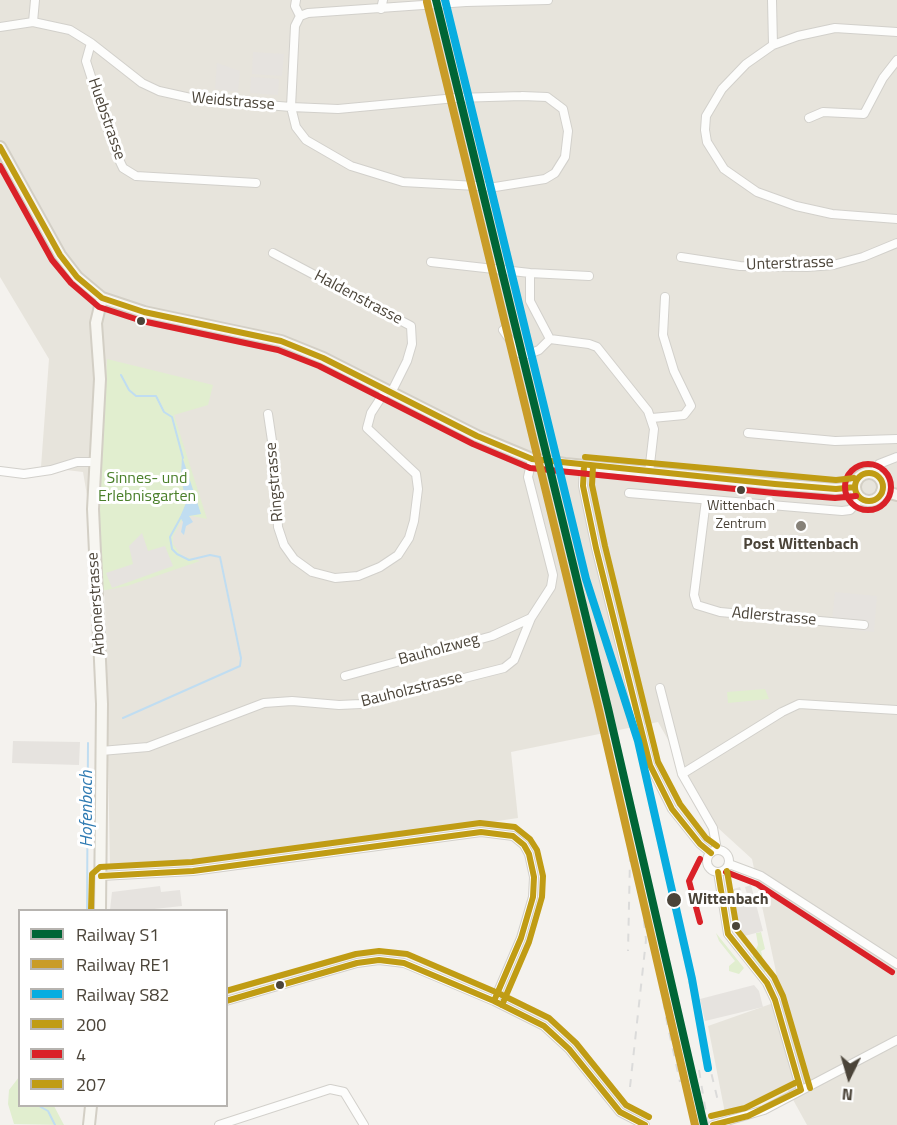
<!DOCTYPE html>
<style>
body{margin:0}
#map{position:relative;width:897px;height:1125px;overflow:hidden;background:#f4f2ee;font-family:"Titillium Web",sans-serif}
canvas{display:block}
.legend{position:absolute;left:18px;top:909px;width:210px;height:198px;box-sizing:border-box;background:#fff;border:2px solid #b7b4b0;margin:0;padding:8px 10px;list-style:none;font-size:18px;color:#4b4439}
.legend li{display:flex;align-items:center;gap:12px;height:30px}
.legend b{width:30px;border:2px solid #b7b4b0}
.north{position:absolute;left:819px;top:1047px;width:60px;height:60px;-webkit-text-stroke:4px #fff;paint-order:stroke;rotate:185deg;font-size:16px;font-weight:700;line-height:24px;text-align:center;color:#4b4439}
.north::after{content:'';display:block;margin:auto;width:21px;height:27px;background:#4b4439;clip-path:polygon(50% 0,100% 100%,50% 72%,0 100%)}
</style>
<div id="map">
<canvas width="897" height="1125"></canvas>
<ul class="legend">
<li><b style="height:8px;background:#006536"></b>Railway S1</li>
<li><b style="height:8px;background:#c99c28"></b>Railway RE1</li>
<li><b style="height:8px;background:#08ade0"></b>Railway S82</li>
<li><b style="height:8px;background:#c09c14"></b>200</li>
<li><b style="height:8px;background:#da2128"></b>4</li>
<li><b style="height:8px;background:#c09c14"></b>207</li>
</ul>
<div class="north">N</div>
</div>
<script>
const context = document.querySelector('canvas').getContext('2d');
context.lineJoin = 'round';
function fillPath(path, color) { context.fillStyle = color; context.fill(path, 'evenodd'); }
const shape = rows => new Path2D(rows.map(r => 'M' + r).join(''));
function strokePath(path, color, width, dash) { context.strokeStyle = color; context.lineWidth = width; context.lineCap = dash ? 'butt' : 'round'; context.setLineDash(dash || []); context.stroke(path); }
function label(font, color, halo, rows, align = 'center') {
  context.font = font + ' "Titillium Web",sans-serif'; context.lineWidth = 6; context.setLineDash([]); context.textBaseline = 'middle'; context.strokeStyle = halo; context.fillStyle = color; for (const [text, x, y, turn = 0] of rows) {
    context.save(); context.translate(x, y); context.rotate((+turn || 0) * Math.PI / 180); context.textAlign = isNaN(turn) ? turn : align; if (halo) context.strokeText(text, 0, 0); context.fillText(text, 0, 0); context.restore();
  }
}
fillPath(shape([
 [0,0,897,0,897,1125,807,1125,786,1087,725,1113,708,1026,782,1000,752,859,718,828,658,722,511,752,518,818,285,852,110,866,105,600,83,472,41,467,49,359,0,277]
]), '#e7e4dc');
fillPath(shape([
 [107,359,213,385,208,405,174,415,207,519,192,516,182,520,173,536,173,544,182,556,200,561,127,586,101,591,98,550],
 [765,689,769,699,728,703,727,692],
 [761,932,765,949,761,951,766,971,763,974,752,958,758,945,756,933],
 [716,933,744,968,739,974,729,971,729,966,735,961,719,941],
 [19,1077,20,1106,54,1106,64,1125,14,1124,8,1104,9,1090]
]), '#e1eecf');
fillPath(shape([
 [253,52,284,54,282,76,252,74],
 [217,63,240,71,238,92,215,89],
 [251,77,279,79,278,95,250,93],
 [142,533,148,551,165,546,173,566,112,588,106,573,133,564,129,546],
 [835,592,877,596,874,632,831,628],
 [13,741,80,742,79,765,12,763],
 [751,885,763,931,741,937,730,890,740,887,746,907,750,905,745,887],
 [160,886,161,892,180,890,182,906,145,910,110,910,112,892],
 [754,985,759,991,763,1007,705,1021,700,999]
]), '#e6e3df');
fillPath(shape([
 [182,456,201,514,189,516,193,522,186,526,184,535,181,532,183,522,180,517,186,503,181,477]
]), '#c0ddf1');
strokePath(shape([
 [121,375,129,390,136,396,156,396,164,412,172,417,183,458],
 [123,718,240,666,241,658,220,557,210,555,189,560,177,554,172,549,170,537,181,517],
 [87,910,88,743],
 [39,1106,48,1111,55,1125]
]), '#c0ddf1', 2);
const minor = shape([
 [296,0,295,6,300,16],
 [772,0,773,45],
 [381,9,383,0],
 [33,22,35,0],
 [0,27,33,22,70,30,91,43,142,83,159,91,195,99,291,107,295,26,300,16,308,13,466,2,548,0],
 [897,32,835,28,798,36,773,45,746,64,722,89,706,116,705,130,707,142,724,169,757,192,796,206,832,214,897,219],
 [91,43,86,61,115,151,123,168,136,176,256,183],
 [522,96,547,97,563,109,568,131,565,157,555,173,545,179,495,187,403,182,351,166,306,140,296,127,291,107,338,109,456,98,522,96],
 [809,118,823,112,864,114,883,78,897,60],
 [273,253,411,326,412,344,407,361,391,393],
 [681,257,740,266,807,267,833,265,863,257,897,243],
 [431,262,530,273,589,276],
 [530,273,530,301,550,339,589,344,597,347,648,411,654,429,649,473],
 [503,330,519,353,529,354,539,350,550,339],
 [268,414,275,461,278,527,284,545,294,559,312,572,335,578,358,576,380,567,398,555,409,538,414,521,418,489,416,474,367,428,371,413,386,390],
 [652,418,684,415,691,406,674,371,663,335,665,297],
 [748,433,835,441,897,439],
 [584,466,583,486,596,548,650,765,672,809,700,844,711,853],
 [0,471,24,474,51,470,77,462,96,462],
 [873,474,879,464,897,457],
 [629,493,842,511,850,510,861,498],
 [706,500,694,595,697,605,720,612,864,625],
 [345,676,492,636,531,618],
 [660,688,682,774,713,828,717,850],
 [101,751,148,747,264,703,292,701,339,705,361,704,504,668,514,660,531,618,551,587,553,575,528,477,532,459],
 [682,774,782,712,799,704,897,710],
 '707 861a11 11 0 1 1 22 0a11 11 0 1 1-22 0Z',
 [729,864,761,876,897,964],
 [718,872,728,934,767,983,775,1000,801,1090],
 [101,876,193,871,481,832,513,836,524,845,529,854,534,877,533,897,521,938,494,1001],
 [226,1001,357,963,379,960,404,963,494,1001,544,1026,569,1049,620,1112,645,1125],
 [219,1125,330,1089,344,1092,364,1125],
 [713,1125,764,1110,897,1040]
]);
const secondary = shape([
 [0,147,60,255,77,277,102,298,144,312,281,341,323,358,477,436,532,459,565,464,775,484,836,489,855,487],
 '855 487a14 14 0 1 1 28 0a14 14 0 1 1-28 0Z',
 [882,491,897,495],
 [100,910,102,704,93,509,100,379,96,323,102,298],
 [89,1125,91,1106]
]);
strokePath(minor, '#d2d0cb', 10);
strokePath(secondary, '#d3cfc5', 14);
strokePath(minor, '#fdfdfc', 8);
strokePath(secondary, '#f7f6f1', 10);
strokePath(shape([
 [624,806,630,859,628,951],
 [654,938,665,1013,680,1082],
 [689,981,718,1101],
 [699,1070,708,1125],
 [630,1087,646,940,639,873]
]), '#dbdbda', 2, [8, 8]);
strokePath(shape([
 [0,147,60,255,77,277,102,298,144,312,281,341,323,358,477,436,532,459,775,484,836,489,855,487],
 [584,466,583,486,596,548,650,765,672,809,700,844,711,853],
 '855 487a14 14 0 1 1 28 0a14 14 0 1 1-28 0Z',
 [718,872,728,934,767,983,775,1000,801,1090],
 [101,876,193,871,481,832,513,836,524,845,529,854,534,877,533,897,521,938,494,1001],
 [226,1001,357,963,379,960,404,963,494,1001,544,1026,569,1049,620,1112,645,1125],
 [713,1125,748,1116,801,1090]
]), '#c09c14', 6);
strokePath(shape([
 [0,166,52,260,71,283,99,307,142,321,278,350,319,366,473,444,530,468,774,493,835,498,856,496],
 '845 487a23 23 0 1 1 46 0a23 23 0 1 1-46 0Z',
 [700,859,689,881,700,922],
 [726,872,757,884,892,972]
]), '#da2128', 6);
strokePath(shape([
 [585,457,836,480,854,478],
 [593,466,592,485,605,546,658,762,680,804,706,838,717,846],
 [727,871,737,930,774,977,783,996,810,1088],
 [91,910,92,874,100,867,192,862,480,823,515,827,530,839,537,850,543,876,542,897,529,942,502,1005],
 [226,991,356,954,379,951,407,954,498,993,549,1018,576,1043,626,1105,649,1117],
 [711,1116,745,1108,797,1082]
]), '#c09c14', 6);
strokePath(shape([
 [436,0,608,708,704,1125]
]), '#006536', 8);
strokePath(shape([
 [427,2,599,710,695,1125]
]), '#c99c28', 8);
strokePath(shape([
 [445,0,586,579,638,741,692,979,708,1068]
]), '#08ade0', 8);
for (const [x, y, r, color] of [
 [141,321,5,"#4b4439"],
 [741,490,5,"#4b4439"],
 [801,526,6,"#868178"],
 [674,900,8,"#4b4439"],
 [736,926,5,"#4b4439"],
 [280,985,5,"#4b4439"]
]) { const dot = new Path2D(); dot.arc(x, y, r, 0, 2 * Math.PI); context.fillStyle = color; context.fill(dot); strokePath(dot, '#fff', 2); }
label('14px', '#4b4439', '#fff', [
 ["Wittenbach",741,507],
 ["Zentrum",741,525]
]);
label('16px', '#4b4439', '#fff', [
 ["Weidstrasse",233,102,5],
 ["Huebstrasse",106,119,71],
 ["Unterstrasse",790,264,-2],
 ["Haldenstrasse",358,298,28],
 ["Ringstrasse",275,482,-95],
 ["Arbonerstrasse",97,604,-94],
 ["Adlerstrasse",774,617,5],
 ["Bauholzweg",439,650,-15],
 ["Bauholzstrasse",412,690,-14]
]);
label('16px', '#4a7f2a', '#fff', [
 ["Sinnes- und",147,479],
 ["Erlebnisgarten",147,497]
]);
label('bold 16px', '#4b4439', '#fff', [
 ["Post Wittenbach",801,545]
]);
label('bold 16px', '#4b4439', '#fff', [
 ["Wittenbach",688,900]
], 'left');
label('italic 18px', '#2e7ab2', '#fff', [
 ["Hofenbach",88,809,-90]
]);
</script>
